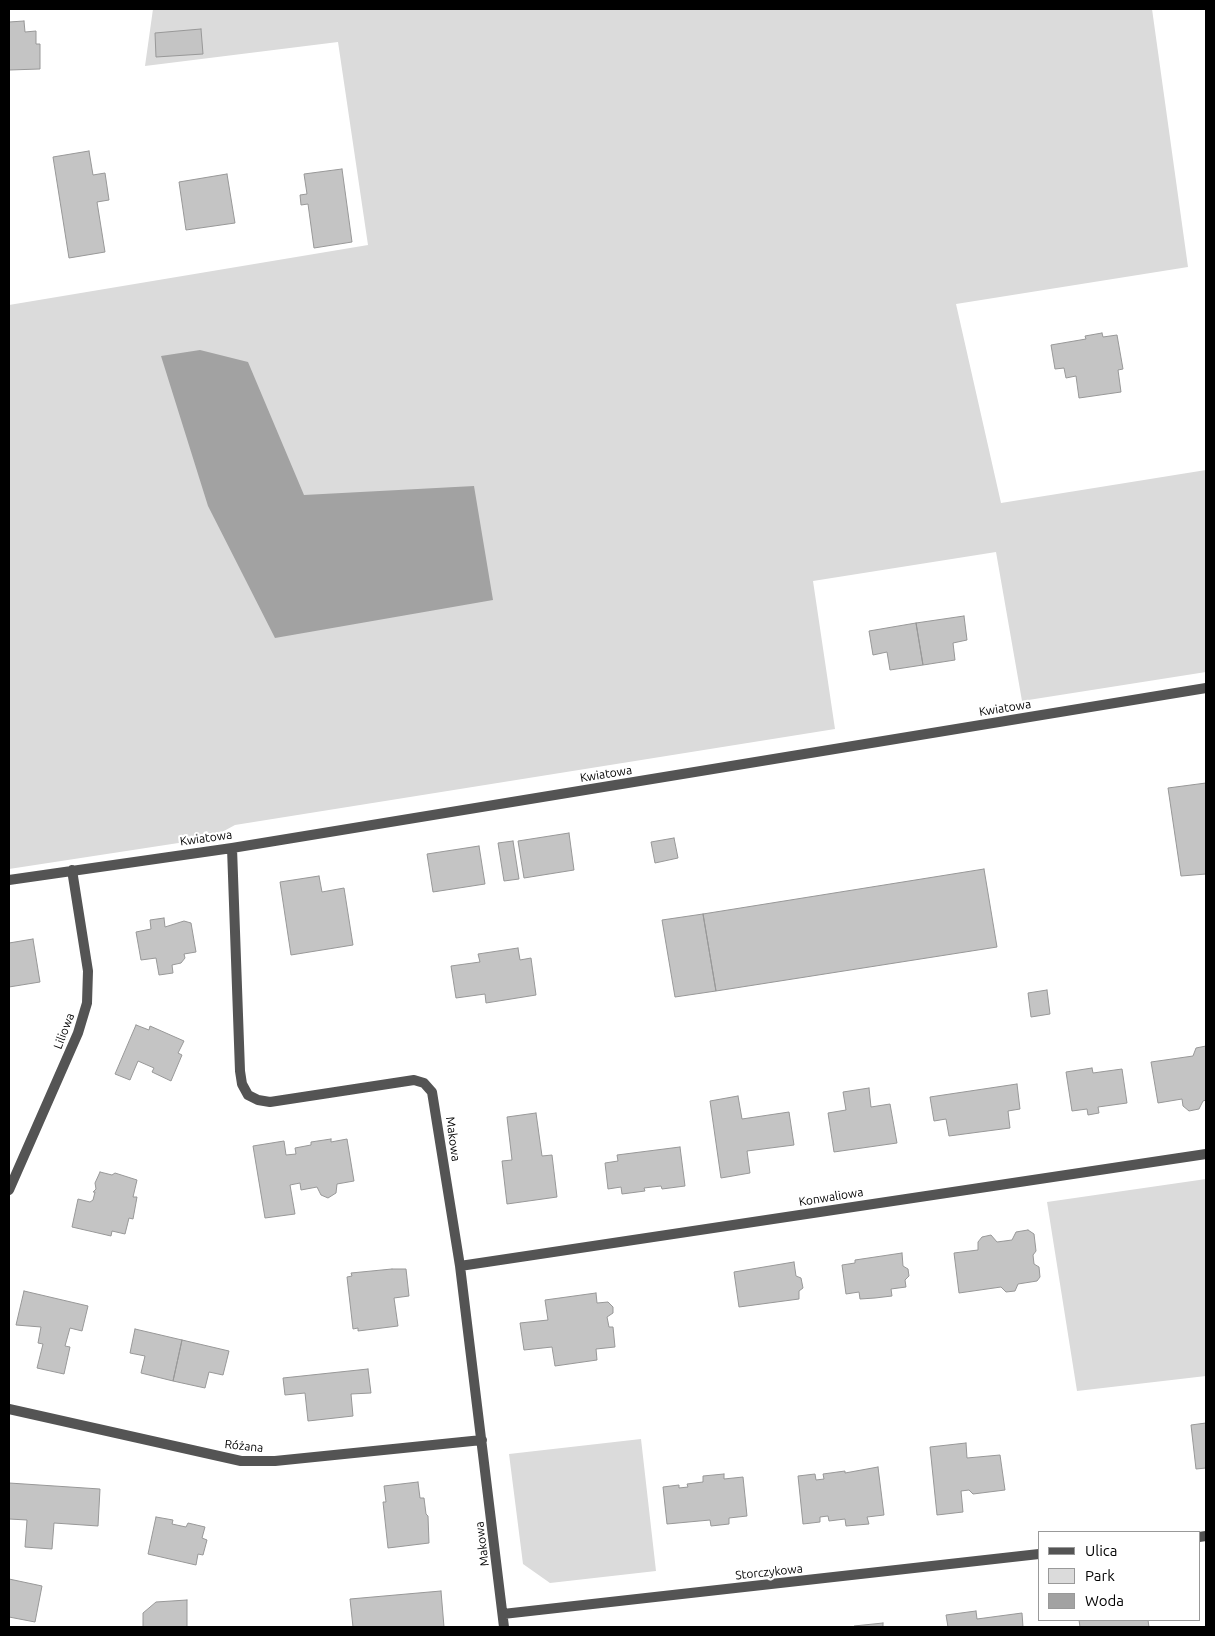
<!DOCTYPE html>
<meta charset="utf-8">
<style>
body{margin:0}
#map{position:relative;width:1215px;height:1636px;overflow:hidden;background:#fff;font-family:Ubuntu,sans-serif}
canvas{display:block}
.frame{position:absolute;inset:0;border:10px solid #000;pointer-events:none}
.legend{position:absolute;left:1038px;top:1531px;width:162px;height:90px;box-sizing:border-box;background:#fff;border:1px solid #999;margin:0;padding:6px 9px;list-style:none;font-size:15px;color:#000}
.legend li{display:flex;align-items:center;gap:10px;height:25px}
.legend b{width:25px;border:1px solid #999}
</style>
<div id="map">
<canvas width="1215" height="1636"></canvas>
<div class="frame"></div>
<ul class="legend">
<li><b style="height:6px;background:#545454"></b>Ulica</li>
<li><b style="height:14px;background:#dbdbdb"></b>Park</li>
<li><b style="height:14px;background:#a2a2a2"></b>Woda</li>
</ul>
</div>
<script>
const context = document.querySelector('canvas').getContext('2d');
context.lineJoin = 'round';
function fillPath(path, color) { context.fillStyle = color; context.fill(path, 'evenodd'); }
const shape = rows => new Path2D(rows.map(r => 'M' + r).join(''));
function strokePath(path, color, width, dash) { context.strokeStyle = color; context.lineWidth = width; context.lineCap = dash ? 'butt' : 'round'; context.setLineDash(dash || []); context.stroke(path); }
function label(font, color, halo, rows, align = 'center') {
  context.font = font + ' Ubuntu,sans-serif'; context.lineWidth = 4.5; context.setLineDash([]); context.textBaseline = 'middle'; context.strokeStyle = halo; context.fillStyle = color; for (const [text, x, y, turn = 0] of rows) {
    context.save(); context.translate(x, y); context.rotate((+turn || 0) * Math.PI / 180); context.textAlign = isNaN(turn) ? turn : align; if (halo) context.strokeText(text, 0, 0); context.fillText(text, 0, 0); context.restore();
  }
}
fillPath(shape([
 [153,9,1152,9,1188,267,956,304,1001,503,1206,470,1206,672,1022,701,996,552,813,581,835,729,235,825,211,838,9,869,9,305,368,245,338,42,145,66],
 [1206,1179,1206,1376,1077,1391,1047,1202],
 [641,1439,656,1571,550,1583,523,1564,509,1454]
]), '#dbdbdb');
fillPath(shape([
 [200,350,248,362,304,495,474,486,493,600,275,638,208,506,161,356]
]), '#a2a2a2');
const building = shape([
 [24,21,25,32,36,31,36,44,40,44,40,69,9,70,9,22,24,21],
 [201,29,203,54,156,57,155,33,201,29],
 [89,151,93,175,105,173,109,200,97,202,105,252,69,258,53,157,89,151],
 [342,169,352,242,314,248,308,204,301,205,300,195,307,194,304,174,342,169],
 [227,174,235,223,186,230,179,182,227,174],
 [1102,333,1103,337,1117,335,1123,369,1118,370,1121,392,1079,398,1076,376,1066,378,1064,368,1055,369,1051,345,1086,339,1085,336,1102,333],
 [964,616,967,640,953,643,955,660,923,665,916,623,964,616],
 [916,623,923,665,890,670,887,652,873,655,869,631,916,623],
 [1206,783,1206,874,1181,876,1168,788,1206,783],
 [569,833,574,870,524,878,518,841,569,833],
 [674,838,678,858,655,863,651,842,674,838],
 [513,841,519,879,504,881,498,843,513,841],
 [479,846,485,884,433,892,427,854,479,846],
 [984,869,997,947,716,991,703,914,984,869],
 [319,876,322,892,344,888,353,945,291,955,280,882,319,876],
 [703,914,716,991,675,997,662,920,703,914],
 [164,918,165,927,184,921,191,923,196,952,184,954,185,958,181,963,172,965,173,973,159,975,156,958,141,960,136,932,151,929,150,920,164,918],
 [33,939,40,982,9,987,9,943,33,939],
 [518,948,520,960,531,958,536,995,486,1003,485,994,456,998,451,966,480,962,478,954,518,948],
 [1047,990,1050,1014,1031,1017,1028,993,1047,990],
 [136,1025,149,1030,150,1026,184,1041,178,1053,182,1055,171,1081,152,1072,154,1068,138,1061,130,1080,115,1074,136,1025],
 [1206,1046,1206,1100,1203,1101,1199,1109,1189,1111,1183,1106,1182,1099,1158,1103,1151,1062,1193,1056,1196,1048,1206,1046],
 [1092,1068,1093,1073,1122,1069,1127,1103,1098,1107,1099,1113,1088,1115,1087,1109,1072,1111,1066,1072,1092,1068],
 [1017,1084,1020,1109,1008,1111,1010,1128,949,1136,946,1119,934,1121,930,1097,1017,1084],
 [869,1088,871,1107,890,1104,897,1143,834,1152,828,1113,846,1110,843,1092,869,1088],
 [738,1096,742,1119,789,1112,794,1145,747,1151,750,1173,721,1178,710,1101,738,1096],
 [536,1113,542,1156,552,1155,557,1197,507,1204,502,1161,512,1160,507,1117,536,1113],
 [331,1139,331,1142,347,1139,354,1181,337,1184,336,1193,328,1198,321,1195,317,1187,301,1190,300,1183,290,1185,295,1214,265,1218,253,1146,284,1141,286,1155,296,1154,295,1148,311,1145,311,1142,331,1139],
 [680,1147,685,1186,662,1189,661,1186,644,1188,645,1191,622,1194,621,1187,608,1189,605,1163,618,1161,617,1155,680,1147],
 [100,1172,112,1175,115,1173,137,1180,133,1197,137,1197,133,1219,129,1218,125,1234,112,1231,111,1236,72,1227,78,1199,90,1202,93,1200,95,1192,93,1192,96,1189,95,1183,100,1172],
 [1028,1230,1034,1234,1036,1251,1033,1255,1034,1264,1039,1267,1040,1277,1037,1281,1018,1284,1015,1291,1006,1292,1001,1287,959,1293,954,1253,978,1250,978,1242,982,1237,991,1235,997,1242,1012,1240,1016,1232,1028,1230],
 [902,1253,903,1266,908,1269,909,1276,905,1280,906,1287,891,1289,892,1296,875,1298,860,1299,859,1292,846,1294,842,1265,855,1263,855,1260,902,1253],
 [794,1262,796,1276,801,1278,803,1288,799,1291,799,1299,739,1307,734,1272,794,1262],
 [392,1269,406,1269,409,1296,394,1298,398,1326,358,1331,358,1328,353,1329,347,1277,352,1276,351,1273,392,1269],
 [24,1291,88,1306,82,1331,70,1328,65,1346,70,1347,64,1374,37,1368,43,1344,38,1343,41,1327,16,1325,24,1291],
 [596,1293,597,1303,608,1302,613,1307,613,1313,607,1317,609,1327,613,1327,615,1347,596,1349,597,1360,555,1366,552,1347,524,1350,520,1323,548,1320,545,1300,596,1293],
 [135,1329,182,1340,173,1381,141,1373,145,1356,130,1353,135,1329],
 [182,1340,229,1351,223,1375,209,1372,205,1388,173,1381,182,1340],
 [368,1369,371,1393,351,1394,353,1416,308,1421,305,1393,285,1395,283,1378,368,1369],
 [1206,1423,1206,1468,1196,1469,1191,1425,1206,1423],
 [966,1443,967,1458,1000,1455,1005,1490,973,1494,969,1490,961,1491,963,1512,937,1515,930,1447,966,1443],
 [878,1467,884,1515,867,1517,869,1524,846,1526,845,1519,829,1521,828,1516,820,1517,820,1522,803,1524,798,1476,815,1474,816,1480,824,1479,823,1474,845,1471,845,1473,878,1467],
 [724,1474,724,1479,743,1477,747,1516,729,1518,729,1524,711,1526,710,1520,667,1524,663,1487,679,1485,679,1488,688,1487,687,1484,703,1482,703,1476,724,1474],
 [418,1482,420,1498,424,1498,426,1514,428,1516,429,1543,388,1548,383,1502,386,1502,384,1486,418,1482],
 [9,1483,100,1489,98,1526,54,1523,52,1549,25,1547,27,1520,9,1519,9,1483],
 [156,1517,173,1520,172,1524,186,1527,188,1523,205,1527,202,1538,207,1540,203,1555,198,1554,196,1565,148,1554,156,1517],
 [9,1579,42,1586,35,1622,9,1617,9,1579],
 [441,1591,444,1627,353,1627,350,1599,441,1591],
 [187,1600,187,1627,143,1627,143,1613,156,1602,187,1600],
 [976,1611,977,1619,1022,1613,1023,1627,948,1627,946,1615,976,1611],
 [1079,1620,1148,1620,1149,1627,1080,1627,1079,1620],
 [883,1623,883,1627,855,1627,854,1626,883,1623]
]);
fillPath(building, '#c4c4c4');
strokePath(building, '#989898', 1);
strokePath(shape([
 [232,848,240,1071,242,1084,248,1095,258,1100,270,1102,414,1080,424,1083,432,1092,460,1266,504,1627],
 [9,880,232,848,1206,688],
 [9,1190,78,1033,87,1003,88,971,72,870],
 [460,1266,1206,1154],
 [9,1409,241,1461,275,1461,482,1440],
 [1199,1537,1206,1536],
 [503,1614,1039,1554]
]), '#545454', 10);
label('12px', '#000', '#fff', [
 ["Kwiatowa",1005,708,-9],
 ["Kwiatowa",606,774,-9],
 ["Kwiatowa",206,838,-8],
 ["Liliowa",64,1031,-69],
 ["Makowa",453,1139,82],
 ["Konwaliowa",831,1197,-9],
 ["Różana",244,1446,6],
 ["Makowa",482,1544,-97],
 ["Storczykowa",769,1572,-6]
]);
</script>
